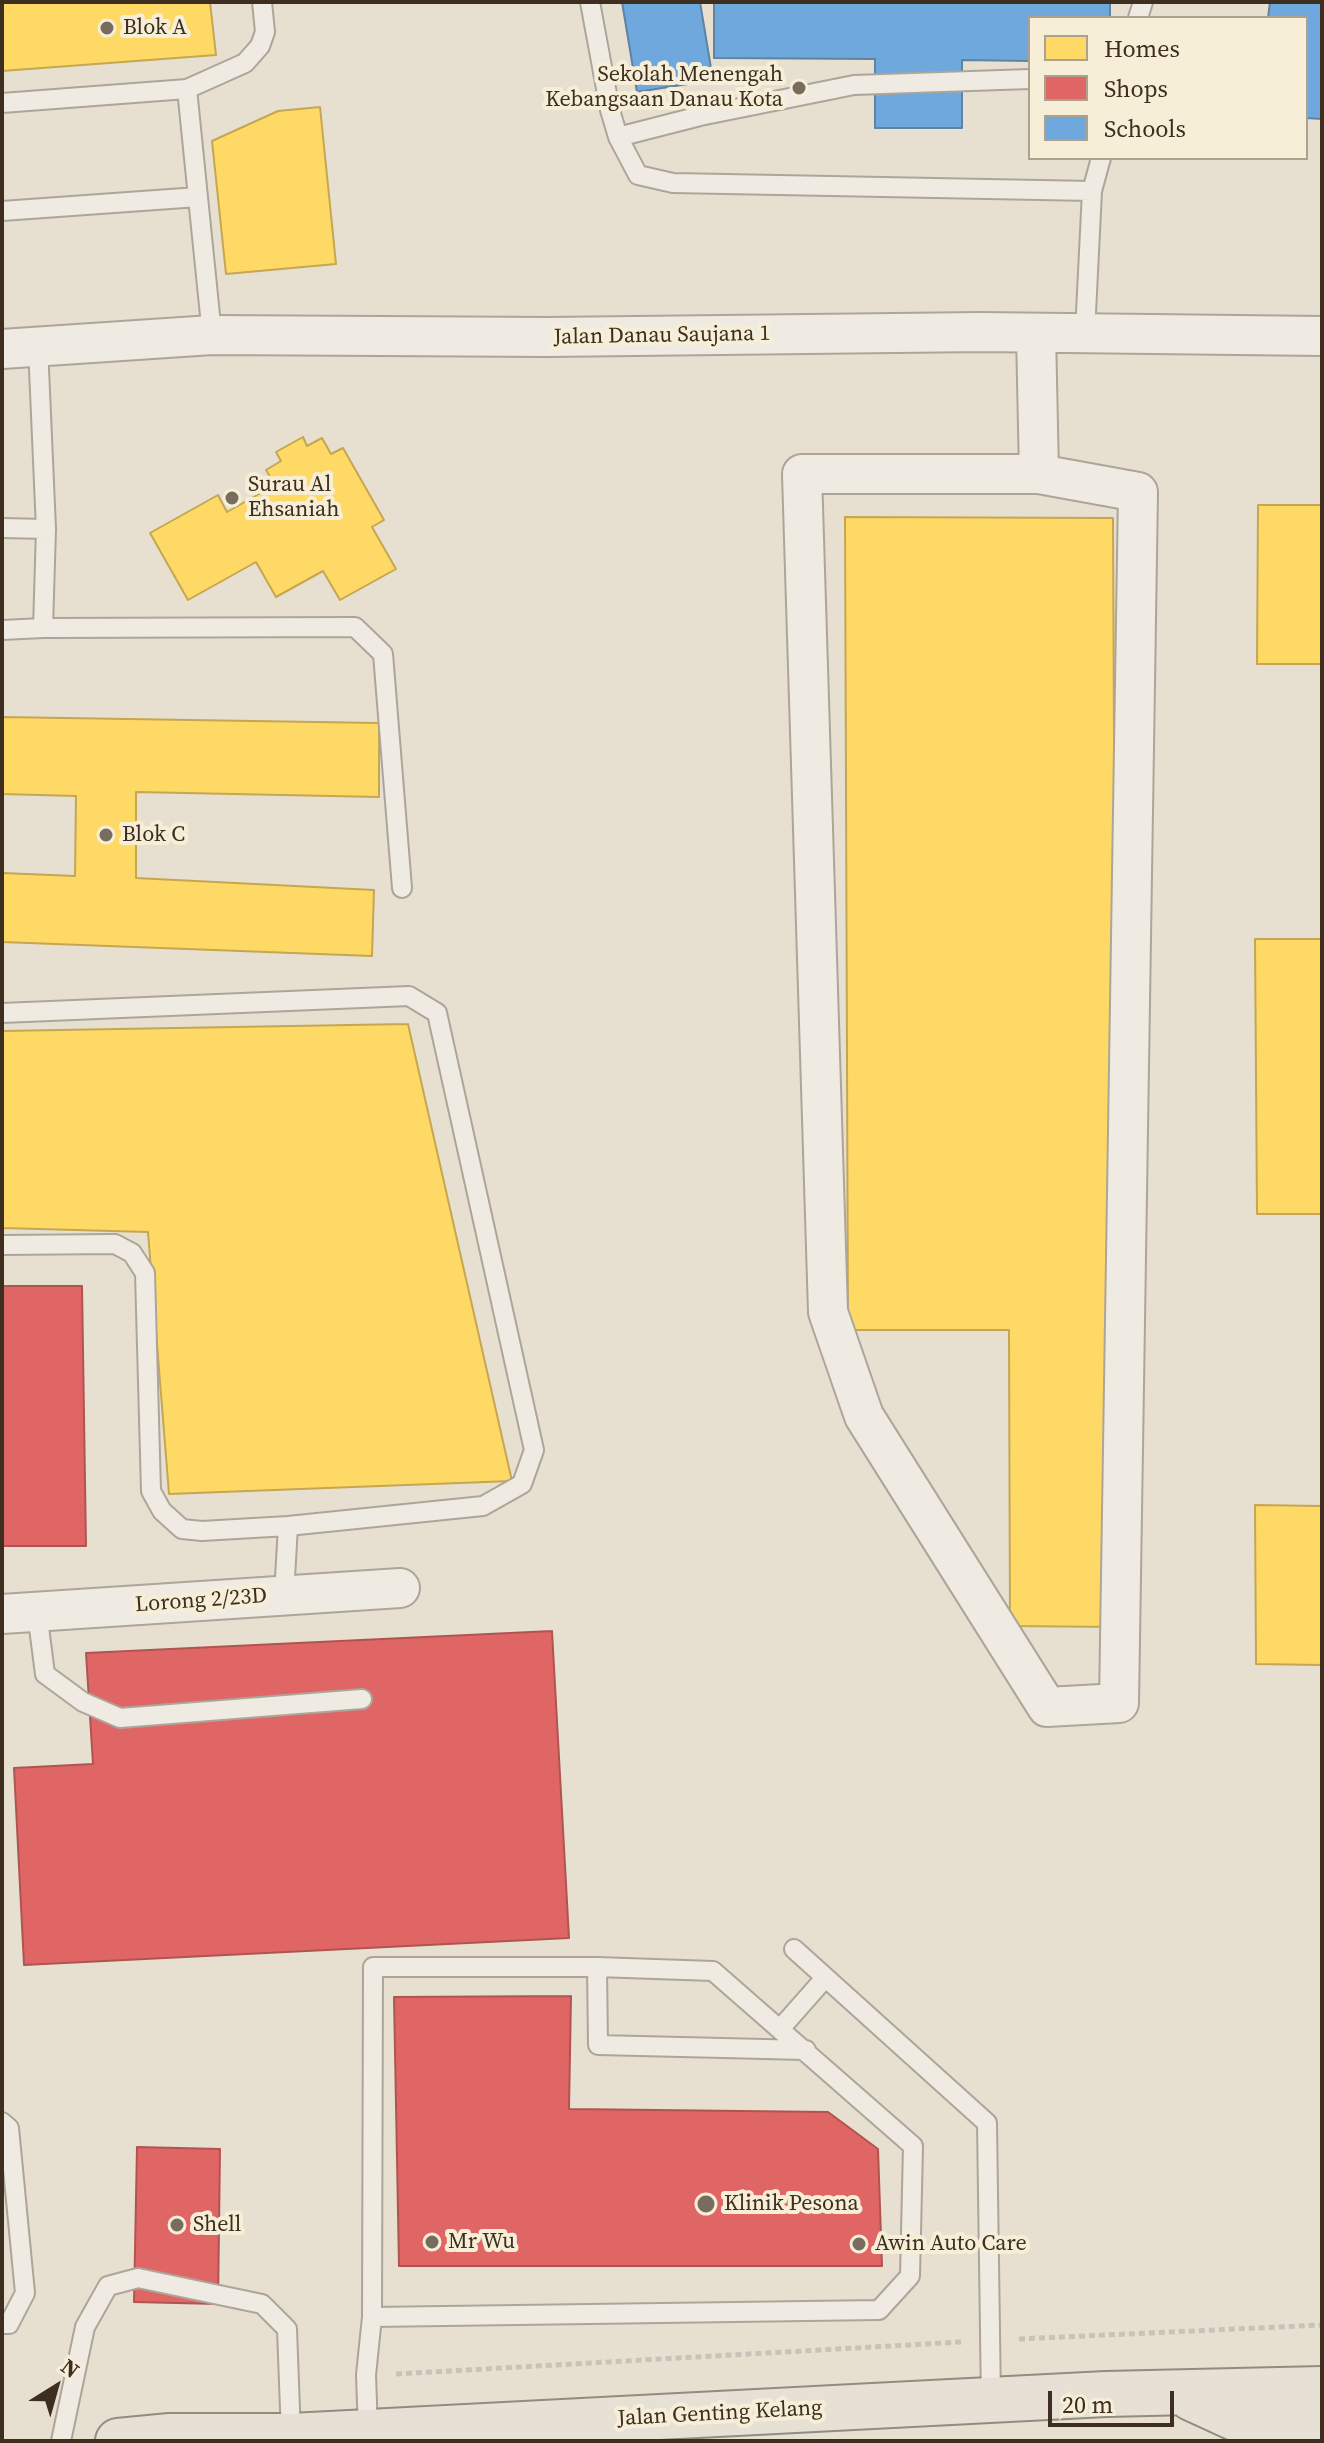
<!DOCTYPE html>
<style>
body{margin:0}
#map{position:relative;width:1324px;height:2443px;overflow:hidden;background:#e7e0d1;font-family:"Source Serif 4",serif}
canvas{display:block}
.frame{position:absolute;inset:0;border:4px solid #3d2e20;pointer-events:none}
.legend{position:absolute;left:1028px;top:16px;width:280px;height:144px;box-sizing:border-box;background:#f7eed8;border:2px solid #ada18e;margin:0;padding:10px 14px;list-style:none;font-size:24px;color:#3d2e20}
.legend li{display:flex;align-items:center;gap:16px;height:40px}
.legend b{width:40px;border:2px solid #ada18e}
.north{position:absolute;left:16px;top:2347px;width:80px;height:80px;-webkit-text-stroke:6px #f7eed8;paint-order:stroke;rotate:37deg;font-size:22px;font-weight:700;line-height:32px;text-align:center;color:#3d2e20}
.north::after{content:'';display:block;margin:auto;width:28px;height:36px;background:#3d2e20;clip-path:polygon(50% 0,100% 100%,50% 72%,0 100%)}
.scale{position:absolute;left:1048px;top:2391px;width:126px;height:36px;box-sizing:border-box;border:4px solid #3d2e20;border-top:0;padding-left:10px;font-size:24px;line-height:28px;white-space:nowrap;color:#3d2e20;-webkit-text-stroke:6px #f7eed8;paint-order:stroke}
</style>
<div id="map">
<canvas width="1324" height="2443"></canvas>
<div class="frame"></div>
<ul class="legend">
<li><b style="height:22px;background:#ffd966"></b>Homes</li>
<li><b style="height:22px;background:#e06666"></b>Shops</li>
<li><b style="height:22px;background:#6fa8dc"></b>Schools</li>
</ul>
<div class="north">N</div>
<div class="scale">20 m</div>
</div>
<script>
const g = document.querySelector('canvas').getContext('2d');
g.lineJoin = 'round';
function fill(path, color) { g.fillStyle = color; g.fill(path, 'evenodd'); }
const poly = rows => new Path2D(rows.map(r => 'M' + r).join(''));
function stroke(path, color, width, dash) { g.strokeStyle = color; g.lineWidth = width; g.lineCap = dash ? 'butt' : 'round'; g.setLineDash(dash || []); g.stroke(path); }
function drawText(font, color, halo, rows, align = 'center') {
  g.font = font + ' "Source Serif 4",serif'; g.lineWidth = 8; g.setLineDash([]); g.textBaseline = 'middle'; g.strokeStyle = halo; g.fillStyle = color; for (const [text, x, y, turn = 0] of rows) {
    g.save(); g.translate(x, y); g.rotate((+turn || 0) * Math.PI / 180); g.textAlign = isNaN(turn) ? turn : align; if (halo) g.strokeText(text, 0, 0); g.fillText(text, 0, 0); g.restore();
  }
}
const homes = poly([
 [2,2,210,2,216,55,2,71,2,2],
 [320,107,336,264,226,274,212,141,278,111,320,107],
 [303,437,307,446,322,438,331,454,343,448,384,520,372,527,396,569,340,600,323,571,276,597,256,562,188,600,150,533,218,495,227,512,275,485,266,470,281,461,276,452,303,437],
 [1258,505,1322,505,1322,664,1257,664,1258,505],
 [845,517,1113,518,1118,1627,1010,1626,1009,1330,848,1330,845,517],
 [2,717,379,723,379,797,136,792,136,878,374,890,372,956,2,942,2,873,75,876,76,796,2,794,2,717],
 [1255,939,1322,939,1322,1214,1257,1214,1255,939],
 [408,1024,512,1481,169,1494,148,1232,2,1228,2,1031,408,1024],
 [1255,1505,1322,1506,1322,1665,1256,1664,1255,1505]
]);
fill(homes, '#ffd966');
stroke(homes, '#c5a651', 2);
const shops = poly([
 [2,1286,82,1286,86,1546,2,1546,2,1286],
 [552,1631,569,1938,24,1965,14,1768,93,1764,86,1653,552,1631],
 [571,1996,569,2109,828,2112,878,2149,882,2266,399,2266,394,1997,571,1996],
 [137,2147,220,2149,218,2304,134,2302,137,2147]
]);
fill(shops, '#e06666');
stroke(shops, '#af5551', 2);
const schools = poly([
 [622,2,700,2,713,80,637,92,622,2],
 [714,2,1110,2,1110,18,1030,18,1030,61,962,60,962,128,875,128,875,59,714,58,714,2],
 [1270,2,1322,2,1322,119,1306,118,1306,18,1268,18,1270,2]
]);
fill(schools, '#6fa8dc');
stroke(schools, '#6083a4', 2);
const service = poly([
 [590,2,610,110,618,137,638,175,673,183,1092,191,1085,333],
 [1138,18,1143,2],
 [187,89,212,335],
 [2,103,187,89,245,63,260,46,265,32,262,2],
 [618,137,700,116,854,85,1030,79],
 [1092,191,1101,158],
 [2,211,198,197],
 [38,346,46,529,43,628],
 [2,528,46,529],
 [2,630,43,628,355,627,383,654,402,888],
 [2,1013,409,996,437,1013,534,1450,522,1484,483,1506,288,1526,284,1595],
 [2,1245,115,1244,132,1253,145,1273,151,1491,162,1511,182,1529,202,1531,288,1526],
 [37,1612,45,1674,83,1702,120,1718,362,1699],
 [794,1949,987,2123,991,2401],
 [597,1967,598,2045,806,2050],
 [780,2029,825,1978],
 [2,2122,9,2128,25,2293,9,2324,2,2324],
 [368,2431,366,2375,372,2317,373,1967,597,1967,713,1971,913,2146,910,2276,879,2310,372,2317],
 [61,2441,85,2327,108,2286,138,2278,262,2304,287,2329,291,2436]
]);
const minor = poly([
 [1036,333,1039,474],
 [2,349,212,335,548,337,981,332,1322,336],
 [802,474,1039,474,1138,492,1119,1703,1047,1707,864,1416,828,1312,802,474],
 [2,1614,400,1588]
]);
const primary = poly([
 [1191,2398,1250,2425,1322,2433],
 [118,2441,170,2436,291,2436,1106,2394,1322,2389]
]);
stroke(service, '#ada599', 22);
stroke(minor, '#ada599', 42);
stroke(primary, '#928b80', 48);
stroke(poly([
 [1019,2339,1322,2325],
 [396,2374,961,2342]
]), '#c8c2b9', 5, [6, 4]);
stroke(service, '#efebe3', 18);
stroke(minor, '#efebe3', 38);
stroke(primary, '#e6e1d4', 44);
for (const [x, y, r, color] of [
 [107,28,8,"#786c5e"],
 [799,88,8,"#786c5e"],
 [232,498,8,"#786c5e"],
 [106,835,8,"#786c5e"],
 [706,2204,10,"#786c5e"],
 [177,2225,8,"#786c5e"],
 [432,2242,8,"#786c5e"],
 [859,2244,8,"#786c5e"]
]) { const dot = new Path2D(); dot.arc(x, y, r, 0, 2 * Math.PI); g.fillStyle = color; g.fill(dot); stroke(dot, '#f7eed8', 3); }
drawText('22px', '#3d2e20', '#f7eed8', [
 ["Blok A",123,28],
 ["Sekolah Menengah",783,75,"right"],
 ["Kebangsaan Danau Kota",783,100,"right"],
 ["Surau Al",248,485],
 ["Ehsaniah",248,510],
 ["Blok C",122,835],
 ["Klinik Pesona",724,2204],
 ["Shell",193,2225],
 ["Mr Wu",448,2242],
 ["Awin Auto Care",875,2244]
], 'left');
drawText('22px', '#3d2e20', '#f7eed8', [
 ["Jalan Danau Saujana 1",662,336,-1],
 ["Lorong 2/23D",201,1601,-4],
 ["Jalan Genting Kelang",720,2414,-3]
]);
</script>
